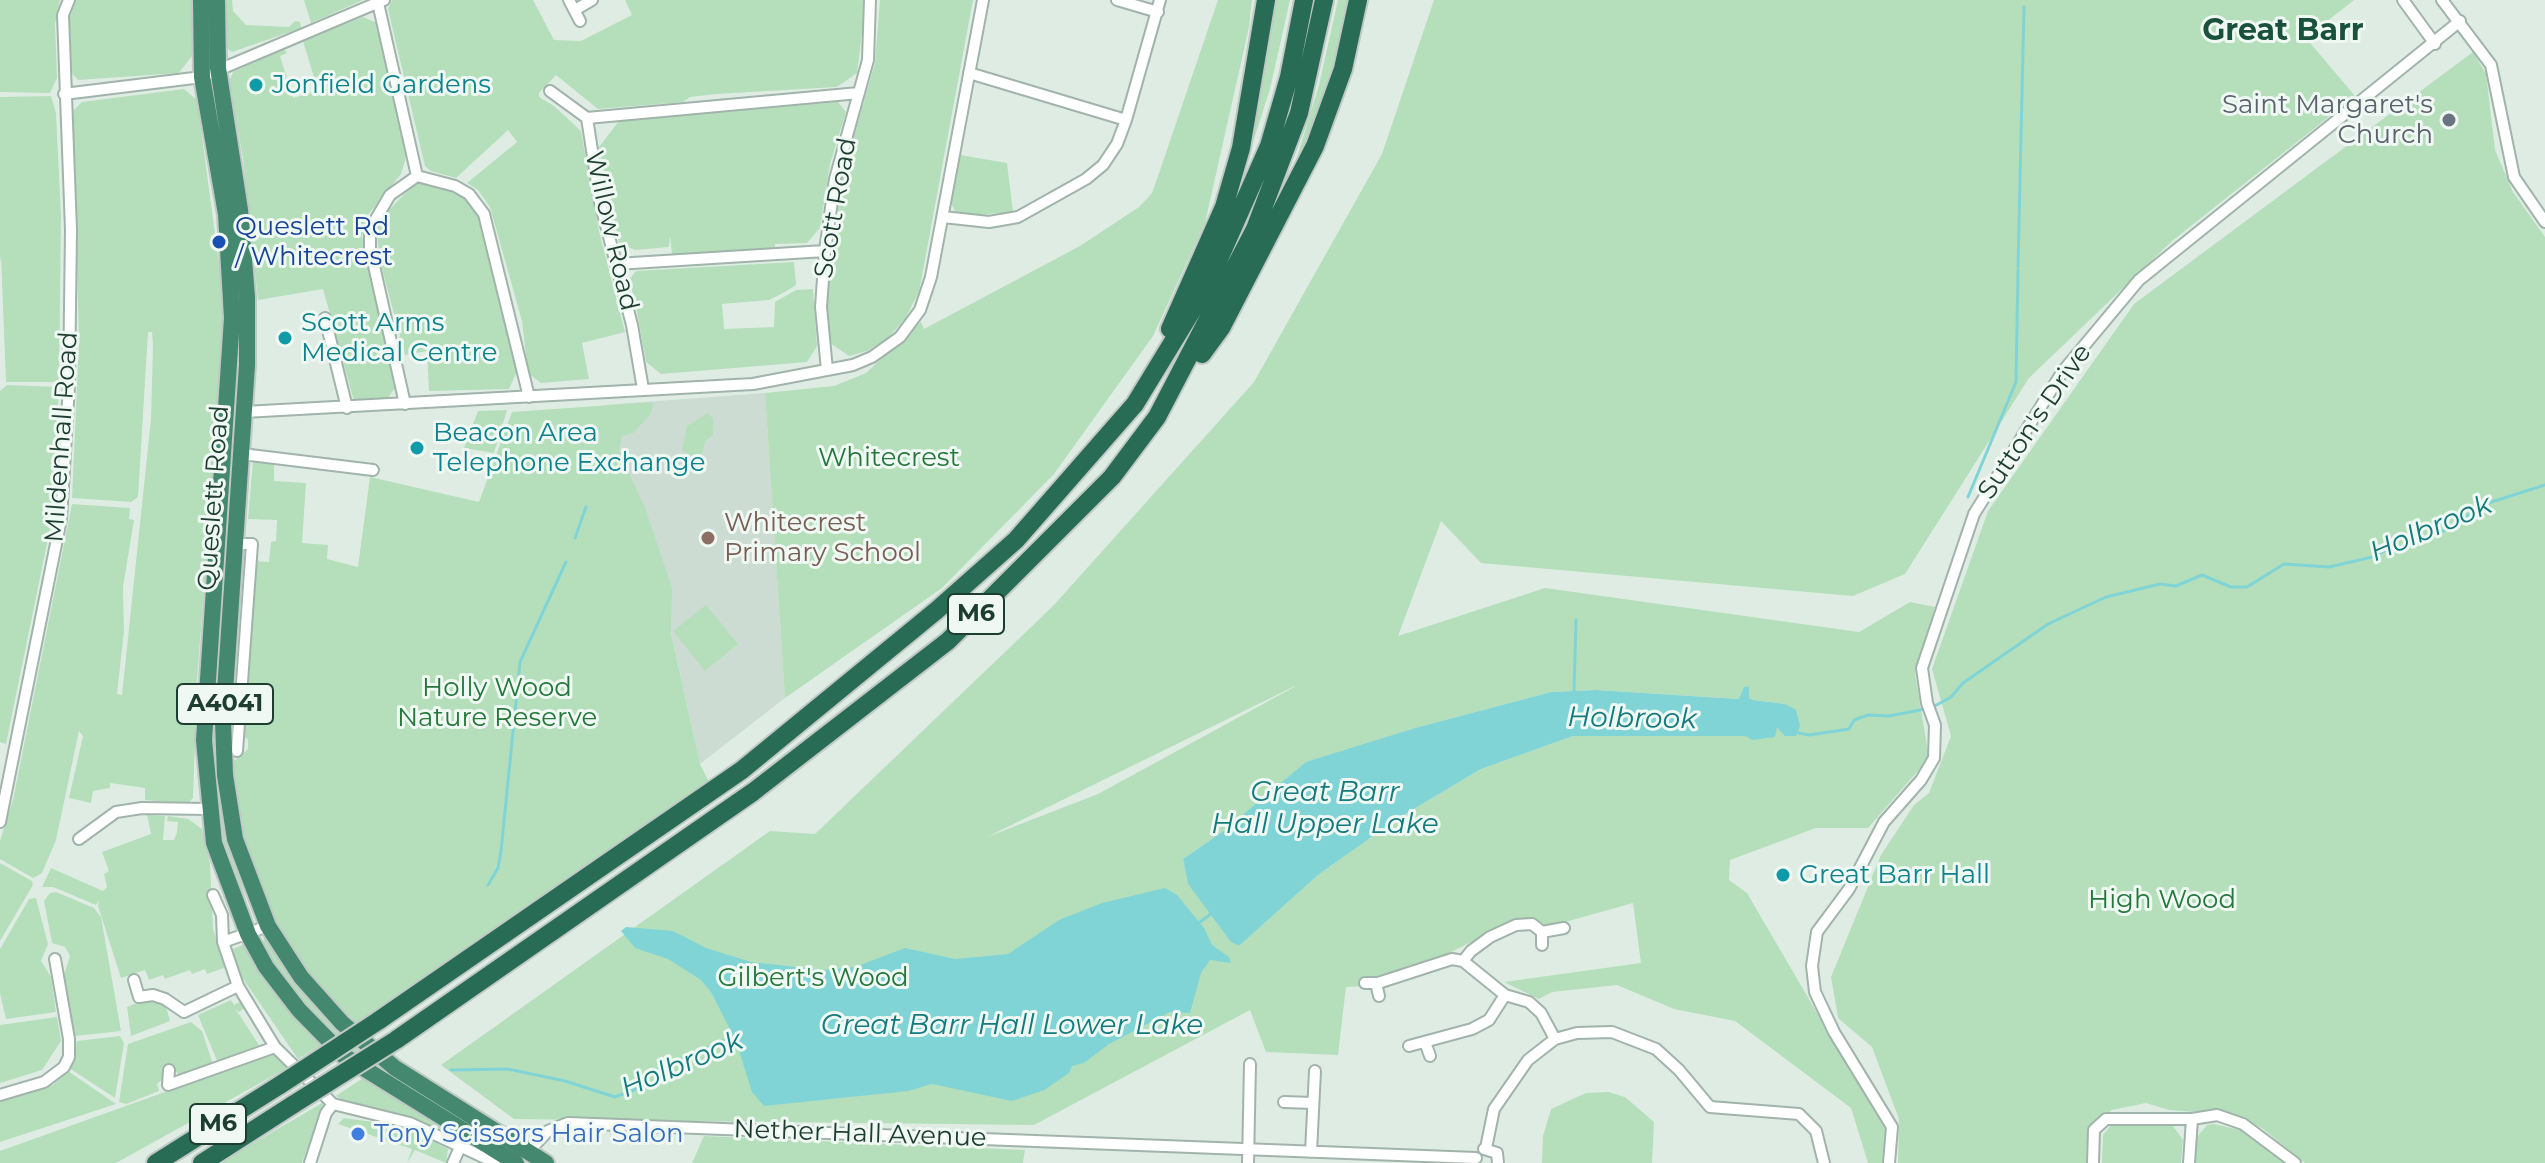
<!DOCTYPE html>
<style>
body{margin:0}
canvas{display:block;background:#dfece4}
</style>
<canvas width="2545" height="1163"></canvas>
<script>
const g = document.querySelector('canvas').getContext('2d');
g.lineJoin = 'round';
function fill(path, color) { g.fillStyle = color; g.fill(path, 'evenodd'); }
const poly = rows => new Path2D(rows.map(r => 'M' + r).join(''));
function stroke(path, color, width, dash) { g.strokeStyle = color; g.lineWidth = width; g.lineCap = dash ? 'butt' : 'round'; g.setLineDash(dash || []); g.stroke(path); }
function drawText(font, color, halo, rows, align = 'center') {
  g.font = font + ' Montserrat,sans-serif'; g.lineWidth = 6; g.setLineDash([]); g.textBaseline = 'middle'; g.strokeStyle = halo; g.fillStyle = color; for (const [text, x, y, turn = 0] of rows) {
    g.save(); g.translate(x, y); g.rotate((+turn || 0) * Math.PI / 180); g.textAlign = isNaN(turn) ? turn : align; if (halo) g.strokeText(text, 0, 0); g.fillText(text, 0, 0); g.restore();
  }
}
fill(poly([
 [765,393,785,698,700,764,671,632,604,405]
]), '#cddcd3');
fill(poly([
 [0,0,60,0,55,24,57,78,50,93,0,92],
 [76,0,192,0,194,53,179,73,78,80,71,72,70,17],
 [225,0,232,0,233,11,246,25,289,27,295,21,300,22,301,28,232,52,224,46],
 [304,0,363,0,311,23],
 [392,0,533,0,554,40,581,41,632,15,625,0,866,0,857,73,837,87,716,94,690,97,683,102,598,109,556,75,539,93,539,97,554,106,581,131,599,231,625,332,582,343,589,379,541,383,528,373,522,321,490,207,478,190,467,183,517,142,508,130,456,178,431,171,425,166,388,9],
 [880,0,973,0,919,292,905,319,887,339,867,351,849,356,830,343,826,311,830,266,842,177,875,63],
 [1218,0,1252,0,1249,27,1205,223,1153,336,1054,474,942,588,785,698,765,393,834,386,866,373,921,322,924,329,1080,246,1139,207,1152,193,1157,179],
 [1269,0,1290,0,1270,89,1239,186],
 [1338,0,1352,0,1339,57,1317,122,1290,180,1319,85],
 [1434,0,2354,0,2306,38,2355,96,2172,241,2029,378,1905,574,1853,596,1481,563,1441,521,1398,636,1545,588,1859,632,1910,602,1935,607,1915,674,1929,758,1868,828,1816,828,1730,860,1729,880,1747,893,1886,1131,1886,1163,1868,1163,1851,1108,1735,1021,1674,1009,1617,985,1552,992,1539,999,1504,982,1641,963,1633,903,1544,928,1536,920,1515,920,1439,958,1364,986,1346,987,1338,1055,1266,1052,1250,1010,1034,1125,514,1119,441,1065,770,831,815,834,1053,606,1254,382,1382,154],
 [1296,686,1098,794,987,837,1295,686],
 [1749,687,1749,698,1753,700,1785,704,1799,728,1782,732,1776,728,1746,736,1573,736,1481,769,1397,819,1318,875,1239,946,1188,884,1183,859,1222,832,1306,763,1415,728,1551,692,1596,690,1740,699],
 [363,17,377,23,406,157,401,174,367,216,362,236,397,385,388,398,354,401,323,289,258,300,243,158,229,82,233,72,284,49,287,53,280,56,293,98,317,91,319,94,303,41],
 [2473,52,2486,74,2495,150,2513,192,2545,237,2545,1163,2305,1163,2263,1129,2237,1115,2169,1110,2146,1103,2112,1110,2095,1121,2091,1126,2089,1163,1898,1163,1899,1119,1872,1047,1838,1018,1831,977,1881,855,1914,805,1929,793,1951,736,1932,669,1988,511,2134,304],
 [184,89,197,100,222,286,222,362,197,679,193,798,187,804,145,800,145,788,110,783,110,788,93,791,91,803,69,798,83,736,79,731,56,840,42,873,33,878,0,859,0,841,13,800,72,504,130,508,129,519,134,520,123,587,124,631,117,694,122,695,151,419,153,345,152,332,148,332,138,497,131,502,72,498,79,341,73,111,82,102],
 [51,96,56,113,61,215,59,382,6,382,1,255,0,264,0,97],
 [838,102,846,112,830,164,820,228,807,243,775,244,775,250,672,254,670,236,669,247,635,250,619,243,599,147,619,121],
 [960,155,1007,163,1013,212,975,215,955,211,951,203],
 [417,181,442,185,459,193,475,211,487,234,518,369,509,389,429,391,427,351,405,355,380,261,377,234,387,212],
 [794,262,796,285,783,293,769,300,722,304,724,329,774,327,775,302,796,290,813,289,817,346,807,362,661,374,646,362,636,306,646,304,636,305,629,280,636,271],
 [7,385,59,387,50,529,6,744,0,742,0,391],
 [653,402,651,414,633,433,622,436,619,451,645,508,672,588,671,633,700,764,709,782,359,1025,329,998,273,923,246,844,232,781,232,763,248,749,248,739,243,737,244,705,255,561,269,562,271,542,276,541,277,520,248,519,253,461,274,460,274,481,306,483,302,543,328,545,327,559,358,567,370,477,479,502,512,412],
 [507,410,494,453,464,448,478,411],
 [708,413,713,419,713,435,705,441,702,455,692,457,682,450,687,426],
 [225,551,230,552,225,824,252,922,250,925,223,853,209,762,222,553],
 [706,605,738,644,705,671,673,631],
 [147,815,165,816,163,840,174,840,177,832,178,822,167,821,168,816,188,819,202,829,210,864,213,929,226,967,207,974,205,969,192,974,190,970,165,979,163,975,149,980,145,970,121,978,98,906,99,900,96,905,53,887,42,887,51,868,103,891,107,887,104,874,109,871,102,852,151,834],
 [0,863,32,881,33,885,0,941],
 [56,892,94,908,101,917,121,1031,75,1036,64,975,70,956,65,947,52,943,44,901,50,893],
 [36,898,48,944,41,961,51,977,56,1012,6,1019,0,993,0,949,29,899],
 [265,936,317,1003,520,1152,515,1157,388,1080,328,1033,281,978,262,945],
 [245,944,325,1043,298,1059,237,970,233,949],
 [152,997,165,1003,170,1021,131,1036,127,1007],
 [231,1000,234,1005,241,1001,245,1008,239,1012,235,1008,259,1045,218,1063,198,1015],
 [57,1017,61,1041,42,1070,0,1083,0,1025],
 [191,1022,202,1031,213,1064,184,1074,178,1074,172,1065,163,1067,164,1078,157,1084,159,1091,126,1104,119,1102,128,1044],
 [120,1036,124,1043,115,1098,69,1068,77,1041],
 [274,1053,289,1067,116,1163,0,1163,0,1151],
 [68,1071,116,1104,0,1142,0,1101,53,1085],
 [366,1076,494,1157,399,1114,349,1104,336,1096],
 [1608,1092,1625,1097,1654,1122,1652,1163,1542,1163,1543,1136,1551,1109,1586,1093],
 [324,1102,302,1163,219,1163],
 [344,1118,403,1126,448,1149,446,1163,415,1150,407,1163,412,1149,338,1124],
 [2112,1124,2173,1126,2183,1140,2181,1163,2102,1163,2103,1135],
 [2214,1124,2240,1130,2286,1163,2195,1163,2197,1137,2207,1125],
 [704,1136,1025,1150,1023,1163,692,1163]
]), '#b5dfbb');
fill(poly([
 [1744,687,1749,687,1749,698,1753,700,1785,704,1796,710,1800,726,1796,736,1785,736,1777,728,1775,737,1752,740,1746,736,1573,736,1481,769,1397,819,1318,875,1239,946,1231,942,1188,884,1183,859,1222,832,1306,762,1415,728,1551,692,1596,690,1739,699],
 [1165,888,1177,895,1204,928,1212,945,1229,957,1231,963,1210,960,1201,973,1190,1013,1170,1012,1109,1044,1084,1063,1072,1066,1069,1073,1044,1090,1012,1101,932,1084,908,1091,764,1106,752,1092,736,1041,711,992,701,980,668,959,635,948,621,931,626,927,673,931,706,948,751,962,824,970,855,967,905,948,955,959,1008,954,1059,920,1102,903]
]), '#81d4d6');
stroke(poly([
 [2018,267,2024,7],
 [1968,497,2016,382,2018,270],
 [575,538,586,507],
 [1574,691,1576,620],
 [1933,707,1951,697,1963,683,2048,624,2106,597,2160,584,2176,586,2202,575,2231,587,2247,587,2284,564,2329,567,2372,557,2393,547,2409,546,2457,525,2482,505,2545,485],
 [1794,732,1809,735,1849,729,1854,720,1868,715,1889,716,1925,709],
 [488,885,498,868,501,851,520,662,566,562],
 [1196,925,1212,913],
 [451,1070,508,1069,565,1081,615,1097,634,1090,654,1071,734,1036]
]), '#81d4d6', 3);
const minor = poly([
 [569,0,580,21],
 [1117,0,1158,12],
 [2403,0,2435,44],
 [2442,0,2491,65,2514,177,2545,222],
 [378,3,417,176],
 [575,10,592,0],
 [969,73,1126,120],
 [550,91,587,118,600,202,632,325,643,389],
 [64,94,202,77,384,0],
 [587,118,859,93],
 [943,217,989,222,1018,217,1086,179,1103,165,1117,144,1126,120,1160,0],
 [616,264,825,251],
 [325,318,347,408],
 [827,370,821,307,825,251,835,179,868,60,870,0],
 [405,404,370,248,370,229,390,195,417,176,455,186,469,194,484,214,529,397],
 [244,412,753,384,853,365,872,357,900,337,920,310,931,277,983,0],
 [242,454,373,470],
 [235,544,252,544,237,751],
 [0,822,61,519,69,385,71,230,63,15,69,0],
 [79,839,116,812,142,808,208,809],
 [213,895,222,915,223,942,238,986,275,1047,333,1104,410,1123,496,1163],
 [1542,932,1564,928],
 [223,942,268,926],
 [1463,961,1471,951,1490,937,1516,925,1532,924,1542,932,1542,945],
 [134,980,139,997,153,995,165,999,184,1012,238,986],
 [1365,983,1378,983,1452,959,1463,961,1505,995,1529,1002,1541,1013,1555,1039],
 [1376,983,1379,996],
 [1425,1042,1430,1056],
 [1409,1046,1472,1029,1489,1020,1505,995],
 [169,1070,168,1085,275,1047],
 [0,1095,44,1082,64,1067,69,1057,69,1039,55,959],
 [1284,1102,1313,1103],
 [2192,1119,2217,1115,2243,1124,2295,1163],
 [1486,1148,1494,1109,1528,1060,1555,1039,1577,1033,1612,1032,1656,1049,1679,1070,1710,1107,1799,1114,1816,1131,1824,1163],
 [1484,1149,1497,1153,1498,1163],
 [529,1151,548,1131,568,1123,1476,1158],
 [1311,1152,1315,1071],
 [310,1163,326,1113,333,1104],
 [453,1163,461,1145],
 [1248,1163,1250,1064],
 [1889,1163,1892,1127,1834,1032,1815,992,1812,966,1817,932,1849,889,1884,822,1921,780,1934,758,1935,725,1927,703,1922,668,1974,514,2063,371,2139,280,2460,21],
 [2093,1163,2094,1130,2106,1119,2192,1119,2189,1163]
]);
const trunk = poly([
 [201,0,202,77,226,214,232,318,204,740,214,843,248,934,266,967,299,1010,344,1056,516,1163],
 [217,0,218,68,240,210,247,297,247,365,223,721,225,775,235,839,268,926,301,977,342,1023,395,1068,546,1163]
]);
const motorway = poly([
 [1170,329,1224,207,1241,148,1266,0],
 [1202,354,1221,328,1315,146,1343,69,1358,0],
 [378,1021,742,770,937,610,1016,540,1135,404,1207,286,1269,146,1289,77,1304,0],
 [396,1040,753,792,948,641,1112,477,1157,417,1255,229,1299,113,1324,0],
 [156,1163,280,1085],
 [202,1163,294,1104]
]);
stroke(minor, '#a1b4ab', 14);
stroke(trunk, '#c0c9c5', 20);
stroke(motorway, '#c0c9c5', 22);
stroke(minor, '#fff', 10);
stroke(trunk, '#448870', 16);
stroke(motorway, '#286c55', 18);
const motorwayBridge = poly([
 [280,1085,378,1021],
 [294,1104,396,1040]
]);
stroke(motorwayBridge, '#c0c9c5', 22, []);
stroke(motorwayBridge, '#286c55', 18);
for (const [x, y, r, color] of [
 [256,85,8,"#0f9aa8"],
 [2449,120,8,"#6b7280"],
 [219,242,8,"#1a4fb4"],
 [285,338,8,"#0f9aa8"],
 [417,448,8,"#0f9aa8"],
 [708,538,8,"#8d6e63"],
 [1783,875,8,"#0f9aa8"],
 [358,1134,8,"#3f7fe0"]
]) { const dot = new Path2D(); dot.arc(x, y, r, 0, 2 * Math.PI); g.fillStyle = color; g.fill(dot); stroke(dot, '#eff8f3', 3); }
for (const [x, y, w] of [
 [976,614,56],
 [225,704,96],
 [218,1124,56]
]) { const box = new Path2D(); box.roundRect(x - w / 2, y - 20, w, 40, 6); g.fillStyle = '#eff8f3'; g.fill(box); stroke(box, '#1e3d31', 2); }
drawText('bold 24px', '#1e3d31', null, [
 ["M6",976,614],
 ["A4041",225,704],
 ["M6",218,1124]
]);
drawText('26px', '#0d838f', '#eff8f3', [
 ["Jonfield Gardens",272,85],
 ["Scott Arms",301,323],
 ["Medical Centre",301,353],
 ["Beacon Area",433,433],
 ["Telephone Exchange",433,463],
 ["Great Barr Hall",1799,875]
], 'left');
drawText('26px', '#5b616d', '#eff8f3', [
 ["Saint Margaret's",2433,105],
 ["Church",2433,135]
], 'right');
drawText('26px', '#1e3d31', '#eff8f3', [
 ["Scott Road",836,208,-80],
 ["Willow Road",611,231,77],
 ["Sutton's Drive",2035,422,-56],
 ["Mildenhall Road",62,437,-86],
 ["Queslett Road",214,498,-86],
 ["Nether Hall Avenue",860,1134,2]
]);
drawText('26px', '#164399', '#eff8f3', [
 ["Queslett Rd",235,227],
 ["/ Whitecrest",235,257]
], 'left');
drawText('26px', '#25783b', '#eff8f3', [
 ["Whitecrest",889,458],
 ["Holly Wood",497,688],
 ["Nature Reserve",497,718],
 ["High Wood",2162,900],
 ["Gilbert's Wood",813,978]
]);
drawText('26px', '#785e54', '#eff8f3', [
 ["Whitecrest",724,523],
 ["Primary School",724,553]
], 'left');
drawText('26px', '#366cbe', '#eff8f3', [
 ["Tony Scissors Hair Salon",374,1134]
], 'left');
drawText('italic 28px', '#137a7e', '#eff8f3', [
 ["Holbrook",2431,529,-23],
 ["Holbrook",1632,719,1],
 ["Great Barr",1325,793],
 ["Hall Upper Lake",1325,825],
 ["Great Barr Hall Lower Lake",1012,1026],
 ["Holbrook",682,1065,-23]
]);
drawText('bold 30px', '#19513c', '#eff8f3', [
 ["Great Barr",2283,31]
]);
</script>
